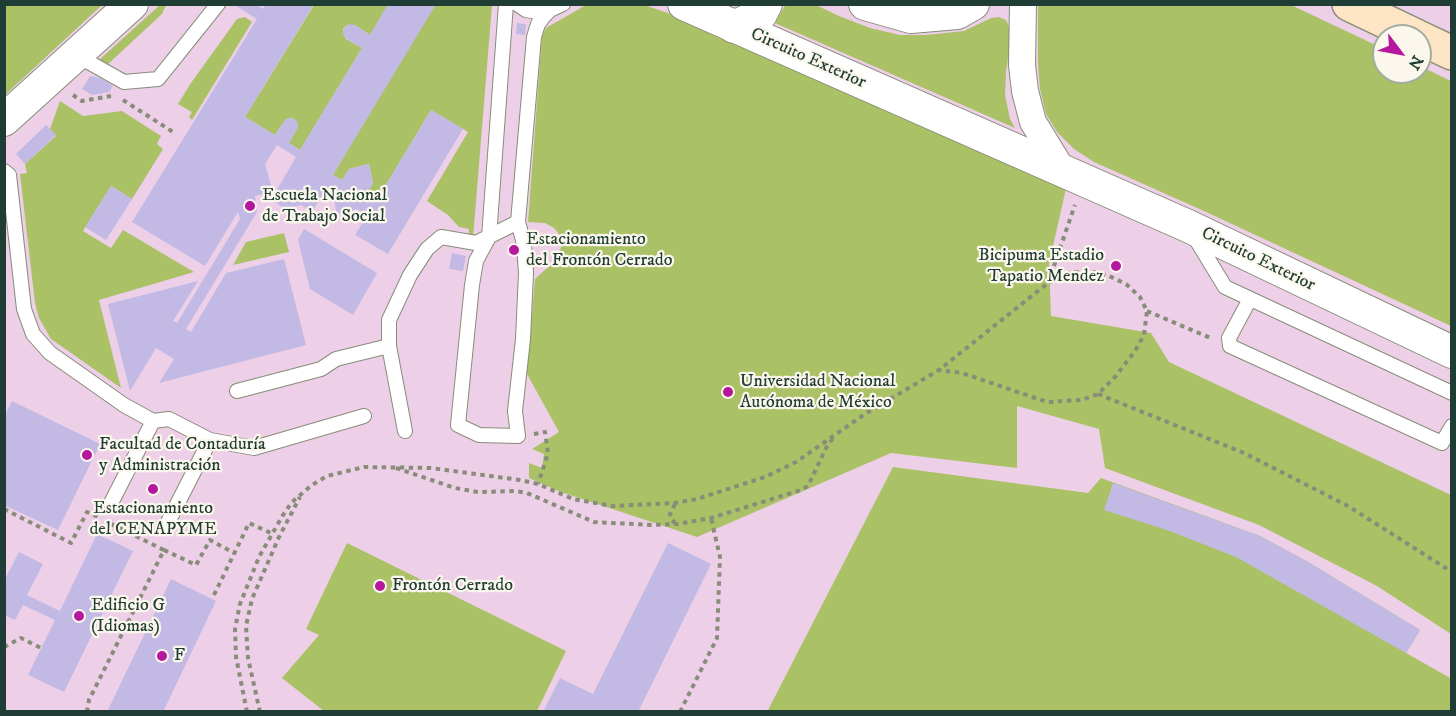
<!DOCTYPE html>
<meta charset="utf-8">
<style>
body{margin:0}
#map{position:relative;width:1456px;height:716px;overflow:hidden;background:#f1dbbc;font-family:"IM FELL DW Pica",serif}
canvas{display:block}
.frame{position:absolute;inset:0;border:6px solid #1f3d34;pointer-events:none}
.north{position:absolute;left:1372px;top:24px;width:60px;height:60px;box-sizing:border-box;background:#fbf7ec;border:2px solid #a3ada2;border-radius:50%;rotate:122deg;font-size:16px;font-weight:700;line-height:24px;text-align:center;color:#1f3d34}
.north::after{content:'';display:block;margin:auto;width:21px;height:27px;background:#b5179e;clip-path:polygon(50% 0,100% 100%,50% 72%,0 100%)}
</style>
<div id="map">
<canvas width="1456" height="716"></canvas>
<div class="frame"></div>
<div class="north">N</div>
</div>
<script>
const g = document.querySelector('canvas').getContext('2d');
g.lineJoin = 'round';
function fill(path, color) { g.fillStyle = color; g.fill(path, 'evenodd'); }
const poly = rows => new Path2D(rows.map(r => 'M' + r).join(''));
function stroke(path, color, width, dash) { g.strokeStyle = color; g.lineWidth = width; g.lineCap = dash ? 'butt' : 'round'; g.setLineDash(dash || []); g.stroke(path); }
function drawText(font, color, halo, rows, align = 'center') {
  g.font = font + ' "IM FELL DW Pica",serif'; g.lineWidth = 4.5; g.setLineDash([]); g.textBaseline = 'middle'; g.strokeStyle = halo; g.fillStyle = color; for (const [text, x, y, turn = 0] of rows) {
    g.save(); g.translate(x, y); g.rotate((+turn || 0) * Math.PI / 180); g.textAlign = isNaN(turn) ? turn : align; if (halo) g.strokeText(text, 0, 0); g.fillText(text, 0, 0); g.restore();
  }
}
fill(poly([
 [4,5,1451,5,1451,711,5,711],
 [1384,36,1420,36,1420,72,1384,72]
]), '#edd0e8');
fill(poly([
 [5,4,102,4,102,5,5,95],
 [786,4,816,5,839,16,870,28,900,35,926,35,964,31,991,18,999,17,1006,20,1010,29,1011,39,1006,72,1005,95,1010,119,1015,128,775,23],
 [1289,4,1384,49,1384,72,1420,72,1420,66,1451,81,1451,326,1204,211,1094,162,1074,149,1057,132,1046,114,1040,89,1038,64,1038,5],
 [160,5,166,5,162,14,107,65,99,60],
 [314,5,388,5,370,35,355,25,347,25,343,29,346,39,362,48,300,150,289,143,298,127,297,122,293,118,286,119,275,135,245,117],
 [432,5,492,5,473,238,468,238,469,229,459,227,448,215,427,201,468,132,431,110,375,203,365,197,373,183,369,164,349,169,342,180,333,175],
 [586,5,644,5,683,18,1067,184,1049,264,1051,316,1151,333,1169,362,1451,495,1451,634,1377,586,1259,525,1105,468,1099,429,1017,406,1017,468,891,453,697,537,561,492,529,478,529,463,542,468,544,454,532,449,559,432,527,374,535,279,555,261,562,245,560,235,554,228,545,223,528,222,542,36,546,28],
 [245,17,252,22,192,120,189,117,192,112,178,104,191,83,237,19],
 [60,101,83,116,122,111,161,136,157,144,163,149,132,199,111,186,83,231,111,248,123,230,194,272,99,300,121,388,51,339,39,318,35,303,20,174,27,173,25,164,56,136,50,129],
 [284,233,289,252,233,265,246,242],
 [893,467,1088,493,1101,478,1260,536,1308,562,1420,630,1406,653,1452,679,1451,712,767,712],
 [347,543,566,651,537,711,324,711,282,678,319,635,306,629]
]), '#aac165');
fill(poly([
 [233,4,256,4,263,9,266,4,314,4,245,117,275,135,286,119,293,118,297,122,298,127,289,143,300,150,362,48,344,37,343,32,345,27,350,24,355,25,370,35,388,4,432,4,435,6,333,175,342,180,349,169,369,164,373,183,365,197,375,203,431,110,463,129,388,254,355,235,367,215,357,209,337,214,333,195,325,190,312,212,301,205,286,209,271,200,296,157,277,145,265,164,273,192,255,196,257,212,186,329,191,332,226,273,284,259,306,345,159,383,174,359,156,348,130,391,108,304,198,281,173,321,177,323,240,219,238,212,205,266,132,222,257,19],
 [517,23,526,24,525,35,516,34],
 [90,76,100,78,113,86,109,92,92,95,82,89],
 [46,125,56,135,25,164,16,154],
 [111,186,132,199,106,240,85,227],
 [304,229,377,273,353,315,310,289,298,240],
 [452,253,466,256,463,271,449,269],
 [12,401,100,444,58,530,4,505,4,417],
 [1113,483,1260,536,1308,562,1420,630,1406,653,1236,557,1167,530,1104,510],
 [97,534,133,551,64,692,28,675,55,620,23,605,15,620,4,615,4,581,19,552,43,564,27,595,60,611],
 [668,543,711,564,638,712,543,712,560,678,593,694],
 [171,579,216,601,163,712,107,712]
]), '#c2b9e4');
const service = poly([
 [506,4,489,237,476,261,472,285,458,425,479,435,518,436,515,411,523,339,526,273,524,244,518,222,534,37,538,24,544,16,550,10,563,4],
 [517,4,526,10,537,12,550,10],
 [76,55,124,82,158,79,218,4],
 [4,171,9,175,24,309,33,334,50,353,124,405,153,421,169,419,210,440,254,448,364,416],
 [1194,236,1225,287,1452,393],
 [1250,299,1229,338,1230,346,1442,443,1452,426],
 [237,391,321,369,336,359,389,346],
 [405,431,389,346,389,320,410,275,427,249,441,237,476,243,518,222],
 [111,503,153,421],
 [165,528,210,440]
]);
const minor = poly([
 [1023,4,1022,65,1025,91,1033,122,1063,171]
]);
const tertiary = poly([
 [684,4,1188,226,1452,352],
 [865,4,911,17,957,13,973,4],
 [734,27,761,14,766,4],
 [4,120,132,4]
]);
const secondary = poly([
 [1349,4,1416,36],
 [1420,38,1452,53]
]);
stroke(service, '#888c78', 16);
stroke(minor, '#888c78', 28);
stroke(tertiary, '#888c78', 34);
stroke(secondary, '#888c78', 36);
stroke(poly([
 [73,95,82,101,111,96],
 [123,100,173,132],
 [1048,283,1075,205],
 [1147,311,1213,339],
 [1098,394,1244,453,1348,506,1452,572],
 [534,434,545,432,548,453,538,484],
 [396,468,455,488,478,492,515,491,527,493,594,522,651,525,677,524,711,518,801,490,808,486,826,448,833,438],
 [675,504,670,514,671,519,675,523],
 [4,509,71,543,87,512,98,517],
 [164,550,196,565,210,540,234,553],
 [214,595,249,523,271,533],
 [4,647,21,638,41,648],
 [87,712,89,700,164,550,107,522],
 [247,712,236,657,235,629,240,604,259,557,283,515,292,502,312,485,327,476,364,467,431,468,520,480,538,484,573,499,612,506,675,503,697,499,765,477,796,462,865,414,939,370,1048,283,1068,273,1088,271,1107,275,1126,284,1140,297,1147,311,1144,335,1135,351,1115,377,1098,394,1082,400,1047,402,962,373,939,370],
 [260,712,248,658,246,626,252,599,279,537,300,497],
 [680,712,717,638,720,557,711,518]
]), '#888c78', 4, [4.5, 4.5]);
stroke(service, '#fff', 14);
stroke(minor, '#fff', 26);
stroke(tertiary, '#fff', 32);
stroke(secondary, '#fde5c5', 33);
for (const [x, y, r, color] of [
 [250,206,6,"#b5179e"],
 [514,250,6,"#b5179e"],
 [1116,266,6,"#b5179e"],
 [728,392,6,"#b5179e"],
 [87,455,6,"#b5179e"],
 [153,489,6,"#b5179e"],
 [380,586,6,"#b5179e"],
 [79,616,6,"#b5179e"],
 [162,656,6,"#b5179e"]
]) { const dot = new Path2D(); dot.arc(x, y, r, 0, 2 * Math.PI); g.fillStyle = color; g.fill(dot); stroke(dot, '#fbf7ec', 2); }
drawText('18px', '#1f3d34', '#fbf7ec', [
 ["Circuito Exterior",808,59,24],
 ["Circuito Exterior",1258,260,26]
]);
drawText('18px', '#1f3d34', '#fbf7ec', [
 ["Escuela Nacional",262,196],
 ["de Trabajo Social",262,217],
 ["Estacionamiento",526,240],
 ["del Frontón Cerrado",526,261],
 ["Bicipuma Estadio",1104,256,"right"],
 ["Tapatio Mendez",1104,277,"right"],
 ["Universidad Nacional",740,382],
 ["Autónoma de México",740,403],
 ["Facultad de Contaduría",99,445],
 ["y Administración",99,466],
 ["Estacionamiento",153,509,"center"],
 ["del CENAPYME",153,530,"center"],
 ["Frontón Cerrado",392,586],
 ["Edificio G",91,606],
 ["(Idiomas)",91,627],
 ["F",174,656]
], 'left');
</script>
